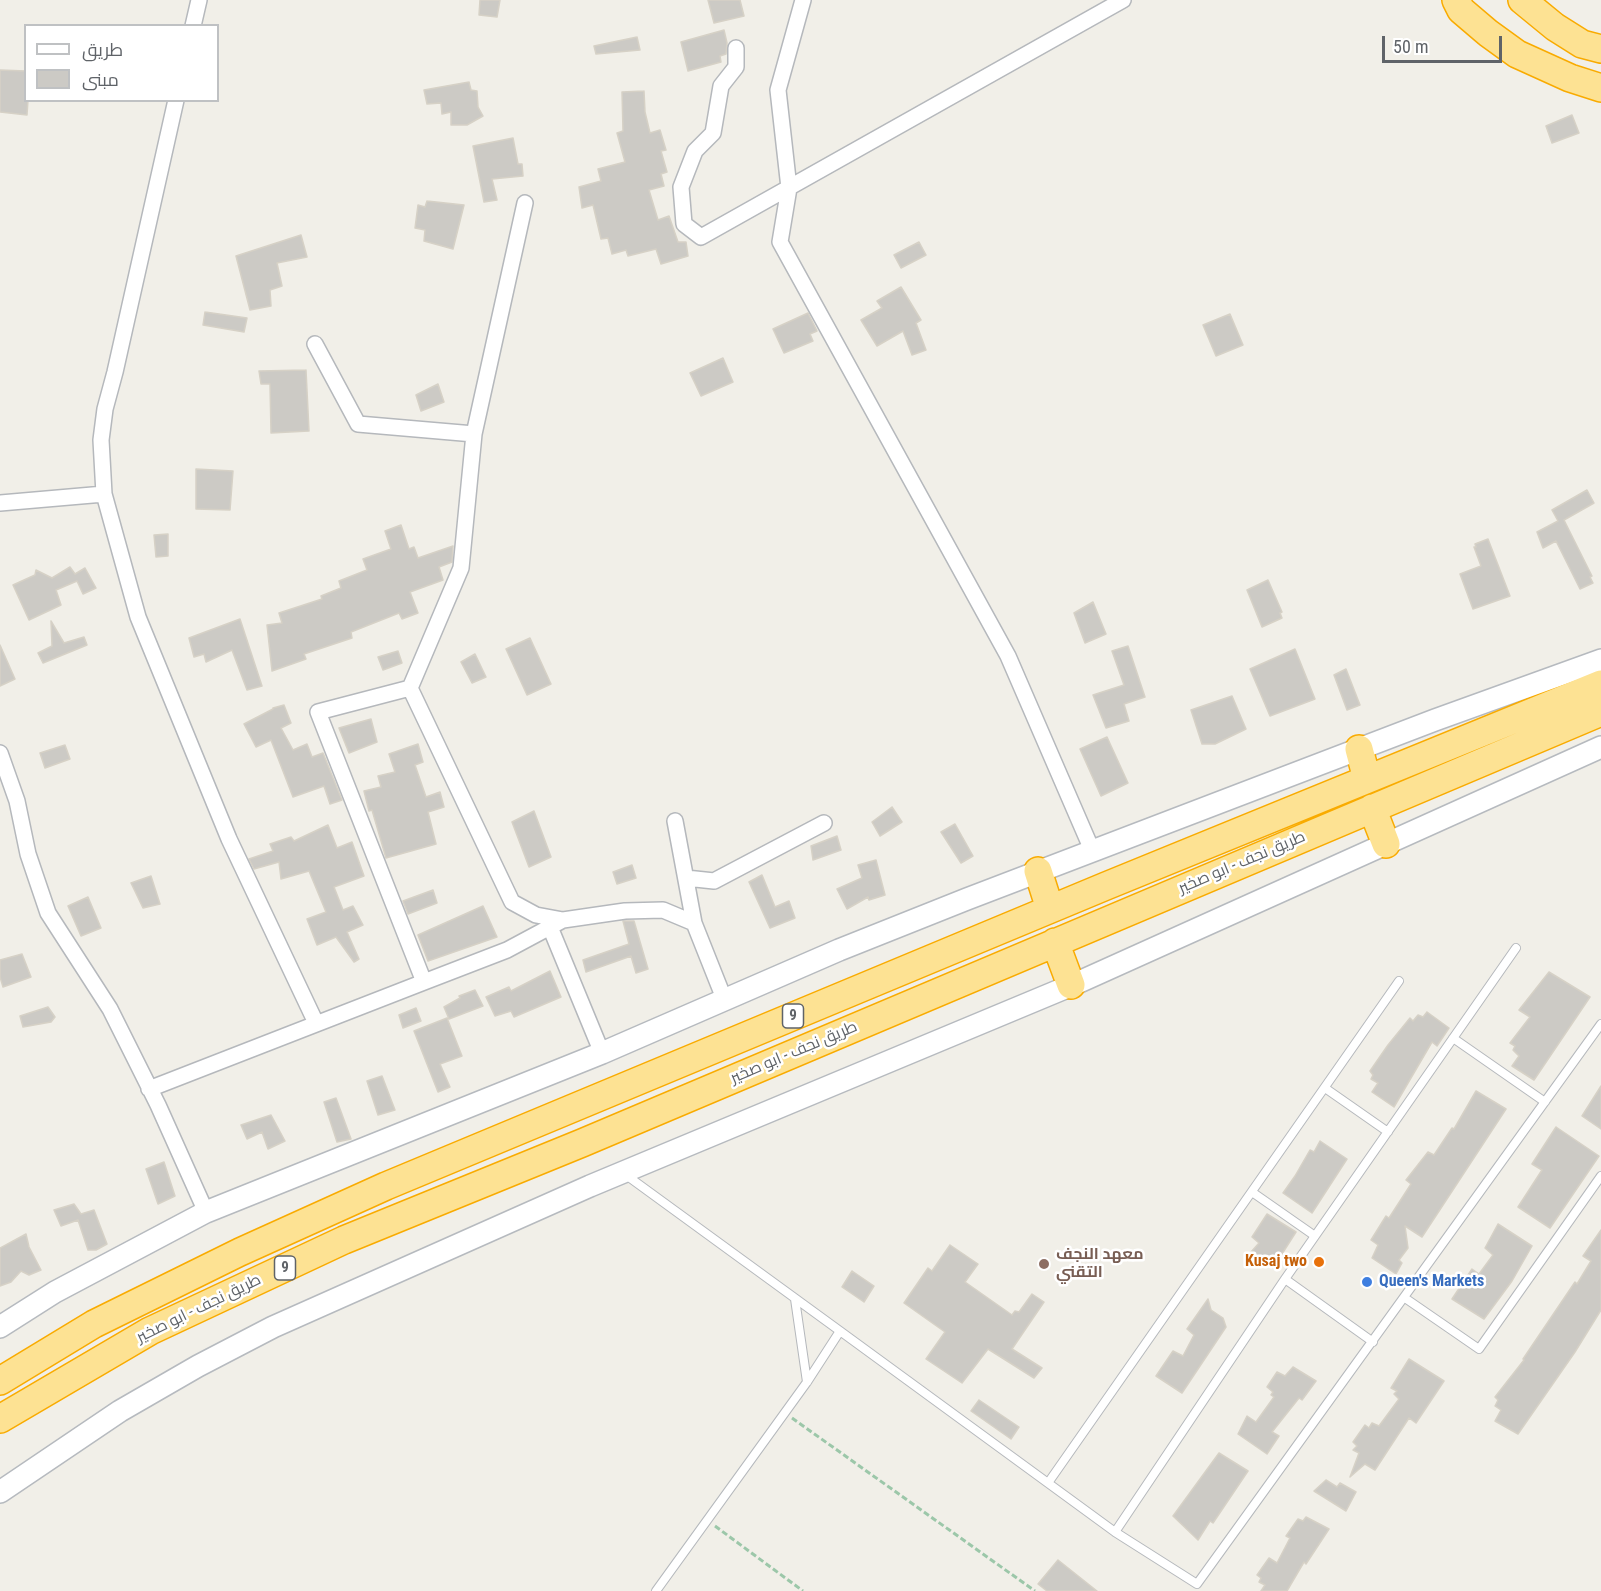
<!DOCTYPE html>
<meta charset="utf-8">
<style>
body{margin:0}
#map{position:relative;width:1601px;height:1591px;overflow:hidden;background:#f1efe8;font-family:"Roboto Condensed",Cairo,sans-serif}
canvas{display:block}
.legend{position:absolute;left:24px;top:24px;width:195px;height:78px;box-sizing:border-box;background:#fff;border:2px solid #bfc1c3;margin:0;padding:8px 10px;list-style:none;font-size:18px;color:#5f6368}
.legend li{display:flex;align-items:center;gap:12px;height:30px}
.legend b{width:30px;border:2px solid #bfc1c3}
.scale{position:absolute;left:1382px;top:36px;width:120px;height:27px;box-sizing:border-box;border:3px solid #5f6368;border-top:0;padding-left:8px;font-size:18px;line-height:21px;white-space:nowrap;color:#5f6368;-webkit-text-stroke:4px #fff;paint-order:stroke}
</style>
<div id="map">
<canvas width="1601" height="1591"></canvas>
<ul class="legend">
<li><b style="height:8px;background:#fff"></b>طريق</li>
<li><b style="height:16px;background:#cccac5"></b>مبنى</li>
</ul>
<div class="scale">50 m</div>
</div>
<script>
const g = document.querySelector('canvas').getContext('2d');
g.lineJoin = 'round';
function fill(path, color) { g.fillStyle = color; g.fill(path, 'evenodd'); }
const poly = rows => new Path2D(rows.map(r => 'M' + r).join(''));
function stroke(path, color, width, dash) { g.strokeStyle = color; g.lineWidth = width; g.lineCap = dash ? 'butt' : 'round'; g.setLineDash(dash || []); g.stroke(path); }
function drawText(font, color, halo, rows, align = 'center') {
  g.font = font + ' "Roboto Condensed",Cairo,sans-serif'; g.lineWidth = 5; g.setLineDash([]); g.textBaseline = 'middle'; g.strokeStyle = halo; g.fillStyle = color; for (const [text, x, y, turn = 0] of rows) {
    g.save(); g.translate(x, y); g.rotate((+turn || 0) * Math.PI / 180); g.textAlign = isNaN(turn) ? turn : align; if (halo) g.strokeText(text, 0, 0); g.fillText(text, 0, 0); g.restore();
  }
}
const building = poly([
 [480,0,500,0,497,17,479,15,480,0],
 [708,0,740,0,744,16,714,23,708,0],
 [724,30,727,43,726,54,720,56,721,62,688,71,681,42,724,30],
 [637,37,640,50,596,54,594,46,637,37],
 [0,70,26,71,26,100,28,100,27,115,0,112,0,70],
 [469,82,471,90,477,91,478,107,483,116,467,125,451,125,451,112,442,114,441,103,427,104,424,90,469,82],
 [644,91,645,112,650,133,660,130,666,150,661,151,667,172,661,174,664,186,649,190,658,220,669,216,678,242,686,242,688,256,661,264,656,249,628,256,626,250,612,254,608,238,601,239,593,205,582,208,579,187,601,181,598,169,625,162,617,133,623,131,622,92,644,91],
 [1572,115,1579,133,1552,143,1546,126,1572,115],
 [513,138,518,164,522,164,523,176,492,179,497,200,484,202,473,146,513,138],
 [427,201,464,205,453,249,424,241,425,230,415,228,418,205,425,207,427,201],
 [301,235,307,257,277,263,282,286,270,290,271,306,250,310,236,256,301,235],
 [919,242,926,255,901,268,894,255,919,242],
 [901,287,921,320,916,323,926,350,912,355,903,331,877,346,861,320,882,308,877,301,901,287],
 [205,312,247,318,244,332,203,325,205,312],
 [808,313,817,331,810,334,813,341,784,353,773,329,808,313],
 [1230,314,1243,345,1216,356,1203,325,1230,314],
 [723,358,733,382,701,396,690,373,723,358],
 [306,370,309,431,271,433,270,384,261,384,259,371,306,370],
 [438,384,444,402,421,411,416,395,438,384],
 [196,469,233,471,230,510,196,509,196,469],
 [1587,490,1594,503,1564,520,1592,576,1590,577,1593,583,1580,589,1556,541,1543,548,1537,532,1558,521,1552,510,1587,490],
 [401,525,409,549,414,547,418,558,453,546,452,562,439,567,443,580,410,592,418,613,402,619,399,613,351,632,352,638,304,654,306,659,272,671,267,625,282,623,279,613,322,599,321,596,341,588,339,581,367,570,363,559,391,549,385,531,401,525],
 [168,534,168,556,156,557,154,535,168,534],
 [1488,539,1510,596,1473,609,1460,574,1481,566,1474,547,1476,547,1475,544,1488,539],
 [70,567,75,574,85,568,96,588,83,594,77,581,56,590,61,605,29,620,13,585,35,575,36,570,52,578,70,567],
 [1268,580,1282,612,1280,613,1282,618,1262,627,1247,590,1268,580],
 [1093,602,1106,634,1085,643,1074,613,1093,602],
 [240,619,262,686,247,690,232,650,206,662,204,654,194,657,189,638,240,619],
 [51,621,64,643,84,637,87,645,43,663,38,653,52,646,51,621],
 [530,638,551,684,527,695,506,649,530,638],
 [0,645,15,679,0,686,0,645],
 [1128,646,1145,697,1124,704,1129,721,1106,728,1093,695,1124,685,1112,651,1128,646],
 [1295,649,1315,699,1270,716,1250,669,1295,649],
 [398,651,402,663,383,670,378,657,398,651],
 [475,654,486,677,472,683,461,662,475,654],
 [1346,669,1360,705,1347,710,1334,675,1346,669],
 [1232,696,1246,729,1215,744,1202,744,1191,710,1232,696],
 [284,705,291,723,281,728,293,750,307,744,312,757,323,753,342,800,330,804,324,786,293,797,271,740,256,747,244,724,273,709,273,708,284,705],
 [371,719,377,742,349,753,339,728,371,719],
 [1107,737,1128,783,1101,796,1080,749,1107,737],
 [418,744,423,762,415,765,426,797,440,792,444,807,428,812,436,844,386,858,372,810,369,811,364,791,381,787,378,776,395,772,389,754,418,744],
 [65,745,70,759,45,768,40,753,65,745],
 [892,807,902,822,880,836,872,822,892,807],
 [534,811,551,857,529,867,512,822,534,811],
 [955,824,973,856,961,863,941,832,955,824],
 [328,825,337,848,352,842,364,876,334,887,343,910,353,906,363,925,347,932,359,959,354,962,336,937,317,945,307,919,326,912,309,871,281,879,279,862,254,869,249,859,273,851,270,844,291,837,294,841,328,825],
 [837,836,841,850,813,860,811,846,837,836],
 [876,860,885,895,869,900,868,897,847,909,837,889,862,878,858,865,876,860],
 [632,865,636,878,617,884,613,872,632,865],
 [762,875,775,907,789,901,795,918,770,928,749,882,762,875],
 [151,876,160,904,143,908,131,883,151,876],
 [433,890,437,903,408,914,403,901,433,890],
 [88,897,101,928,81,936,68,906,88,897],
 [483,906,497,937,428,961,418,935,483,906],
 [623,921,634,921,648,969,636,973,631,956,586,972,583,960,629,944,623,921],
 [22,954,31,977,3,987,0,977,0,960,22,954],
 [550,971,561,997,514,1017,511,1011,495,1016,486,997,509,987,511,991,550,971],
 [1549,972,1590,997,1534,1080,1512,1066,1519,1056,1513,1050,1515,1046,1510,1043,1530,1017,1519,1010,1549,972],
 [475,990,483,1006,449,1019,444,1007,460,998,459,996,475,990],
 [48,1007,55,1017,51,1022,23,1027,20,1016,48,1007],
 [416,1008,421,1021,403,1028,399,1015,416,1008],
 [1427,1012,1449,1028,1437,1046,1432,1042,1394,1107,1372,1092,1378,1083,1371,1079,1373,1075,1370,1071,1388,1045,1410,1018,1413,1021,1418,1015,1423,1017,1427,1012],
 [447,1018,462,1056,440,1064,450,1087,438,1092,414,1031,447,1018],
 [382,1076,395,1110,378,1115,367,1081,382,1076],
 [1601,1086,1601,1129,1582,1116,1601,1086],
 [1476,1091,1506,1109,1422,1237,1405,1226,1408,1248,1399,1260,1402,1263,1396,1274,1372,1258,1378,1245,1371,1240,1386,1216,1389,1218,1411,1184,1406,1180,1428,1152,1434,1155,1452,1128,1454,1129,1476,1091],
 [336,1098,351,1139,337,1142,324,1102,336,1098],
 [271,1115,285,1141,268,1149,262,1132,247,1139,241,1125,271,1115],
 [1556,1127,1599,1156,1550,1228,1518,1207,1542,1170,1532,1164,1556,1127],
 [1320,1141,1347,1159,1312,1213,1283,1193,1295,1176,1310,1150,1314,1152,1320,1141],
 [164,1162,175,1196,158,1204,146,1169,164,1162],
 [74,1204,81,1214,94,1210,107,1244,96,1250,88,1250,78,1220,61,1226,54,1210,74,1204],
 [1267,1214,1296,1232,1273,1268,1251,1252,1259,1243,1252,1237,1267,1214],
 [1498,1224,1532,1246,1512,1281,1484,1319,1452,1299,1472,1269,1479,1274,1493,1255,1485,1248,1498,1224],
 [1601,1230,1601,1310,1575,1352,1518,1434,1495,1421,1501,1410,1495,1406,1498,1400,1495,1397,1524,1360,1523,1359,1575,1282,1577,1284,1591,1261,1583,1256,1601,1230],
 [26,1234,29,1247,41,1270,29,1275,21,1271,11,1282,0,1286,0,1248,26,1234],
 [950,1245,978,1264,965,1282,1012,1315,1015,1311,1019,1312,1032,1294,1044,1302,1012,1349,1042,1368,1034,1378,988,1349,962,1383,926,1359,945,1332,904,1303,928,1268,932,1271,950,1245],
 [852,1271,874,1286,864,1302,842,1287,852,1271],
 [1208,1299,1211,1310,1223,1318,1226,1327,1182,1393,1156,1376,1173,1351,1183,1356,1194,1335,1187,1329,1208,1299],
 [1409,1359,1444,1381,1416,1423,1409,1418,1375,1470,1365,1464,1350,1477,1359,1453,1353,1450,1357,1446,1353,1442,1365,1425,1369,1428,1372,1423,1379,1426,1399,1399,1394,1394,1397,1391,1391,1388,1409,1359],
 [1293,1367,1316,1381,1302,1400,1299,1398,1272,1432,1279,1436,1267,1454,1238,1434,1247,1416,1256,1422,1274,1397,1271,1395,1273,1392,1267,1387,1277,1372,1285,1376,1293,1367],
 [979,1400,1019,1427,1011,1439,971,1411,979,1400],
 [1219,1453,1248,1471,1213,1523,1210,1521,1198,1540,1173,1516,1219,1453],
 [1326,1480,1337,1487,1340,1483,1356,1492,1346,1511,1314,1491,1326,1480],
 [1306,1517,1329,1529,1306,1564,1304,1562,1287,1591,1261,1591,1265,1585,1259,1582,1261,1578,1257,1575,1269,1558,1277,1563,1290,1538,1286,1536,1298,1519,1303,1521,1306,1517],
 [1058,1560,1097,1591,1047,1591,1038,1584,1058,1560]
]);
fill(building, '#cccac5');
stroke(building, '#d6d1c6', 1.5);
const lane = poly([
 [1453,1038,1545,1102],
 [1325,1088,1388,1132],
 [626,1175,840,1331,807,1382,656,1591],
 [1252,1192,1315,1236],
 [1285,1279,1373,1342],
 [1405,1298,1479,1349,1601,1176],
 [795,1299,807,1382],
 [840,1331,1115,1532,1197,1584,1601,1024],
 [1048,1483,1399,981],
 [1115,1532,1285,1279,1516,948]
]);
const street = poly([
 [803,0,778,90,789,188,780,242,1008,656,1092,850],
 [193,26,199,0],
 [736,48,736,67,721,86,713,133,695,151,681,187,684,224,701,237,1123,0],
 [176,100,115,372,105,409,101,440,104,494,138,617,229,839,316,1023],
 [525,203,474,434,461,568,410,688,512,902,536,915,563,920,625,911,663,910,694,923,725,1001],
 [315,344,358,424,474,434],
 [0,503,104,494],
 [0,753,17,801,28,854,48,913,110,1009,158,1105,206,1212],
 [675,821,694,923],
 [686,878,714,881,824,823],
 [550,927,602,1053],
 [424,982,507,950,563,920],
 [149,1089,424,982,318,712,410,688]
]);
const secondary = poly([
 [0,1327,55,1292,206,1212,602,1053,839,950,967,899,1435,720,1601,660],
 [0,1492,120,1411,198,1366,273,1327,590,1186,1077,983,1601,747]
]);
const highway = poly([
 [1456,0,1461,10,1488,33,1517,54,1570,78,1601,88],
 [1522,0,1555,27,1582,44,1601,49],
 [1359,749,1367,779],
 [1372,808,1386,844],
 [1038,871,1050,909],
 [1055,942,1071,985],
 [0,1381,94,1324,240,1252,386,1186,1106,886,1601,684],
 [0,1419,150,1331,344,1240,582,1143,1601,712]
]);
stroke(lane, '#b5b8bc', 10);
stroke(street, '#b5b8bc', 18);
stroke(secondary, '#b6babf', 24);
stroke(highway, '#f9ab00', 30);
stroke(poly([
 [792,1418,1035,1591],
 [715,1526,803,1591]
]), '#9cc7a9', 3, [6, 3]);
stroke(lane, '#fff', 8);
stroke(street, '#fff', 15);
stroke(secondary, '#fff', 21);
stroke(highway, '#fde293', 27);
for (const [x, y, r, color] of [
 [1319,1262,6,"#e8710a"],
 [1044,1264,6,"#8d6e63"],
 [1367,1282,6,"#3f7fe0"]
]) { const dot = new Path2D(); dot.arc(x, y, r, 0, 2 * Math.PI); g.fillStyle = color; g.fill(dot); stroke(dot, '#fff', 2); }
for (const [x, y, w] of [
 [793,1016,21],
 [285,1268,21]
]) { const box = new Path2D(); box.roundRect(x - w / 2, y - 12, w, 24, 4.5); g.fillStyle = '#fff'; g.fill(box); stroke(box, '#5f6368', 1.5); }
drawText('bold 15px', '#5f6368', null, [
 ["9",793,1016],
 ["9",285,1268]
]);
drawText('16px', '#5f6368', '#fff', [
 ["طريق نجف - ابو صخير",1242,863,-23],
 ["طريق نجف - ابو صخير",794,1053,-23],
 ["طريق نجف - ابو صخير",199,1309,-26]
]);
drawText('bold 16px', '#785e54', '#fff', [
 ["معهد النجف",1056,1255],
 ["التقني",1056,1273]
], 'left');
drawText('bold 16px', '#c56008', '#fff', [
 ["Kusaj two",1307,1262]
], 'right');
drawText('bold 16px', '#366cbe', '#fff', [
 ["Queen's Markets",1379,1282]
], 'left');
</script>
